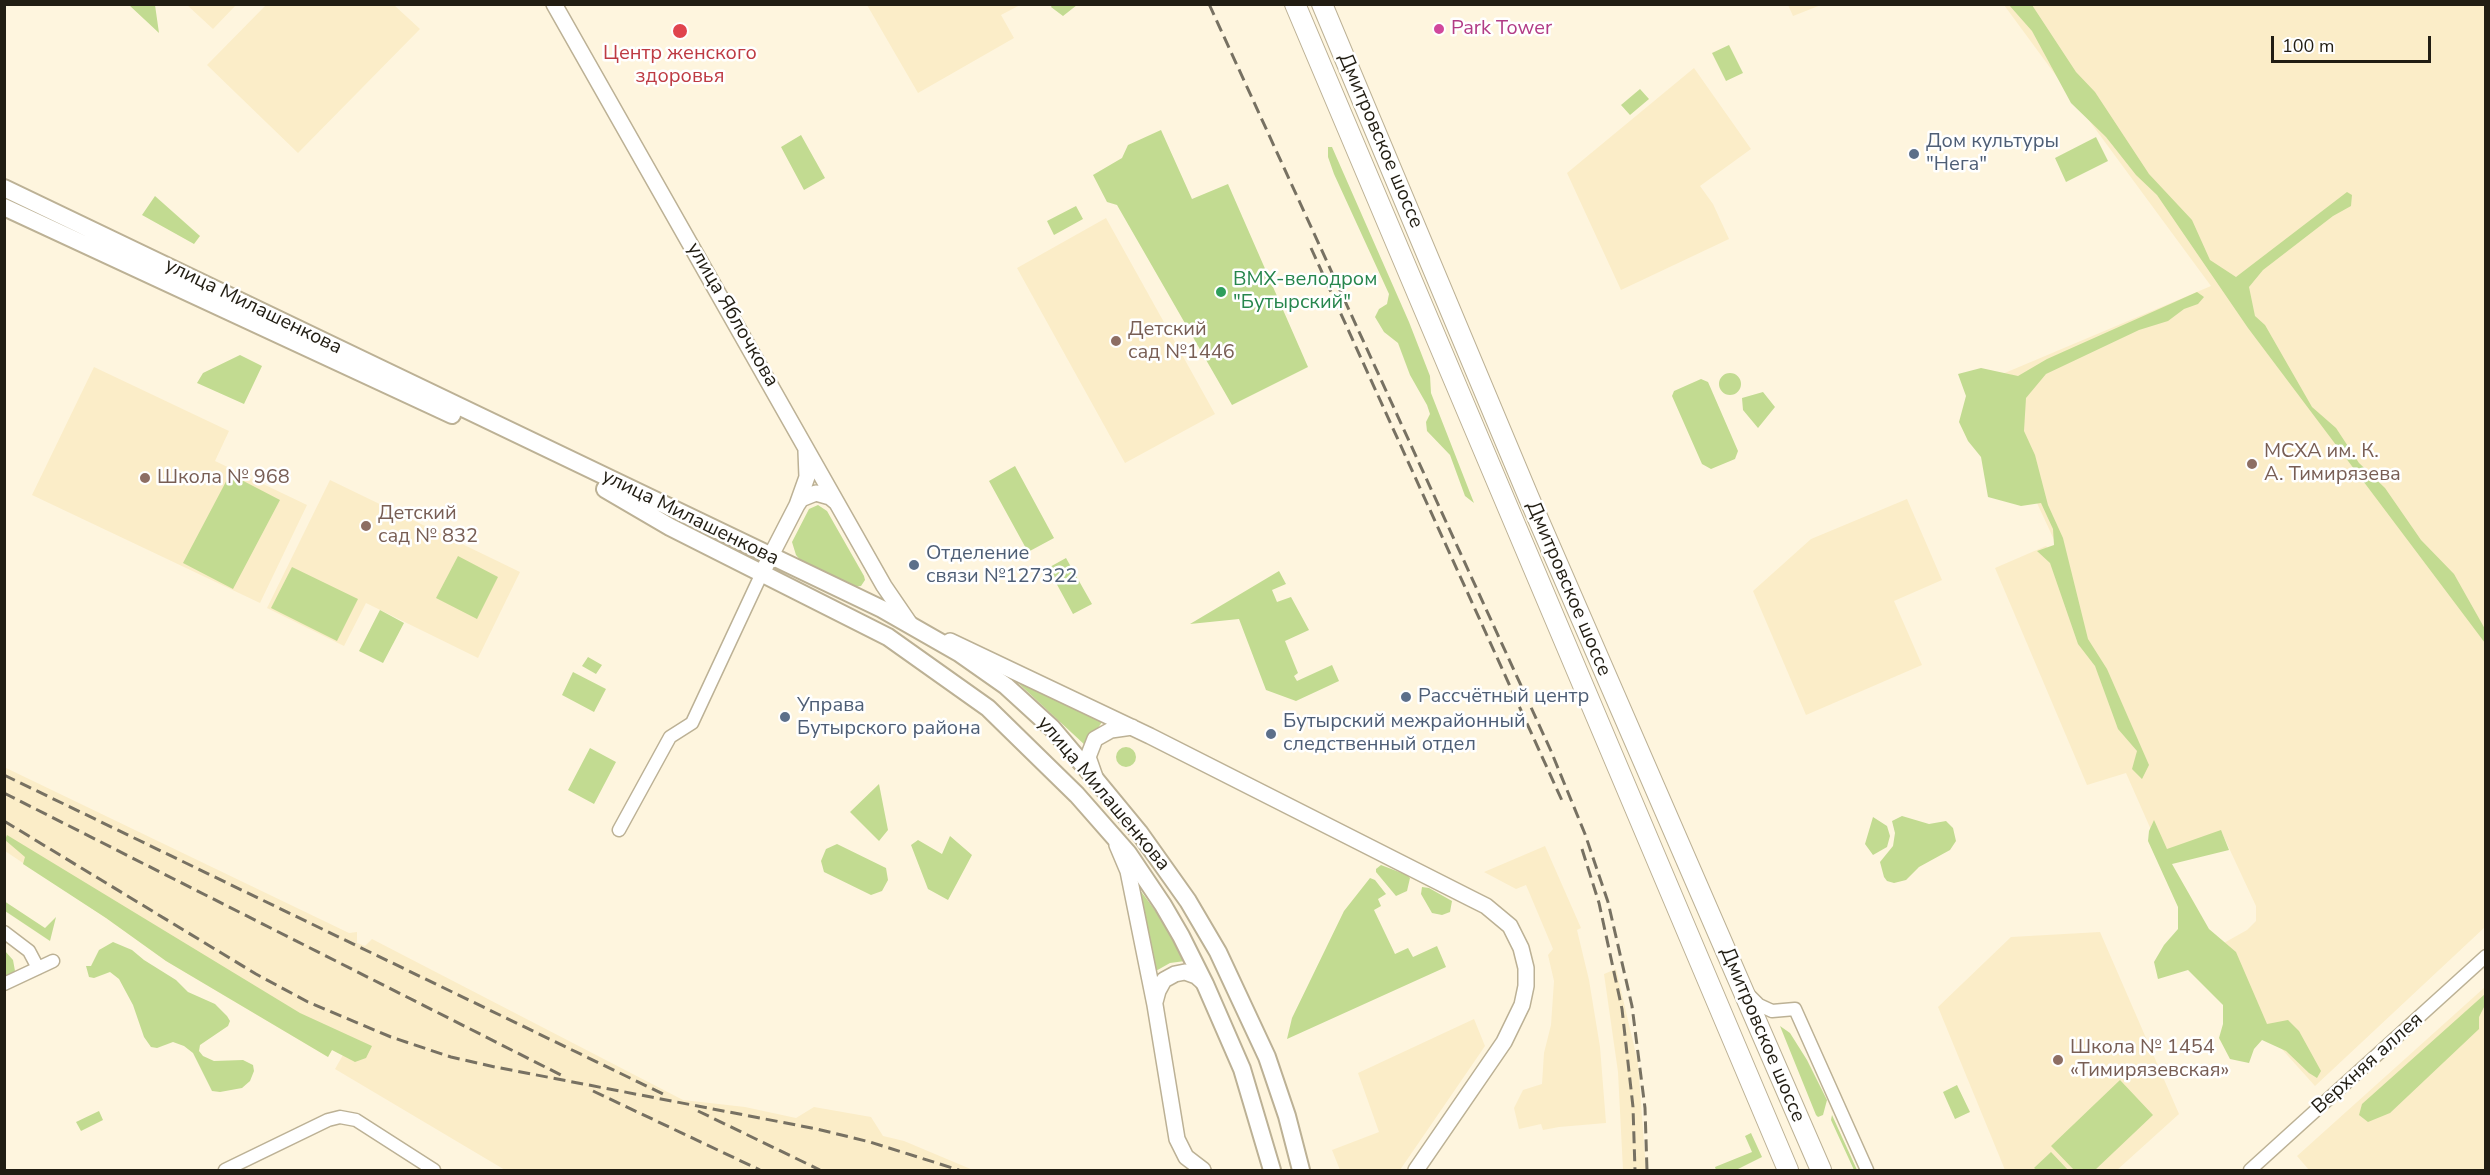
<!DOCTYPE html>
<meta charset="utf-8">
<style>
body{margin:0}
#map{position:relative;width:2490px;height:1175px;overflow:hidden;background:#fef5de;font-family:"Nunito Sans",sans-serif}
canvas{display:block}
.frame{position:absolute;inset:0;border:6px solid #211d13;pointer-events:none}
.scale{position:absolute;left:2271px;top:36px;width:160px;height:27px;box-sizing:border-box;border:3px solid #211d13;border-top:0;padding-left:8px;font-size:18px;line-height:21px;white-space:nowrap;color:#211d13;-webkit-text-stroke:4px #fff;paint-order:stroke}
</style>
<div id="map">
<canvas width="2490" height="1175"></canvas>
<div class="frame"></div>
<div class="scale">100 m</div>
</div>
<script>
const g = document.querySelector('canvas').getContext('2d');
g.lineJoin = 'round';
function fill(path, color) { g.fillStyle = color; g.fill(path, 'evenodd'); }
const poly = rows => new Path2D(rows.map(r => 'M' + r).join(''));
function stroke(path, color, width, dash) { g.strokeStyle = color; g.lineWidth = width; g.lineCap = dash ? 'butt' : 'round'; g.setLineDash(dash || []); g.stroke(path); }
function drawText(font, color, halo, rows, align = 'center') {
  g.font = font + ' "Nunito Sans",sans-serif'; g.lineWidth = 5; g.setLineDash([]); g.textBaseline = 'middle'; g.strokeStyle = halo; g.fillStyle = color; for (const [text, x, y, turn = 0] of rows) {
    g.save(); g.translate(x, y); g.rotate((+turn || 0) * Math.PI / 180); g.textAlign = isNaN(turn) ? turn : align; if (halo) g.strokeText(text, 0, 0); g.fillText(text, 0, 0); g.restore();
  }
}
fill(poly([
 [187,5,236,5,213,29],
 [266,5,394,5,420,29,298,153,207,65],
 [867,5,1020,5,1001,15,1014,38,918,93],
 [1788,5,1821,5,1793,16],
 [2004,5,2485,5,2485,927,2315,1086,2209,968,2215,948,2247,930,2256,921,2256,906,2222,833,2163,857,2126,773,2087,785,1995,568,2046,546,2049,550,2057,546,1981,383,2211,286],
 [1694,68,1751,149,1700,186,1713,204,1729,239,1621,290,1567,173],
 [1106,218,1215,414,1125,463,1017,268],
 [94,367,229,431,215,461,307,505,260,603,32,495],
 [330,480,520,572,478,658,366,603,344,646,267,608],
 [1907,499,1942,580,1894,601,1922,665,1806,715,1753,591,1811,539],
 [4,767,349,933,357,932,357,943,365,946,372,939,683,1100,745,1107,796,1118,814,1107,871,1117,883,1136,904,1141,973,1170,505,1170,335,1069,343,1055,332,1050,328,1057,166,961,106,918,5,851],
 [1545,846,1581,928,1577,930,1589,980,1600,1047,1606,1123,1559,1127,1543,1130,1541,1124,1519,1129,1514,1108,1523,1090,1542,1084,1544,1053,1551,1025,1554,981,1548,955,1553,949,1526,885,1516,889,1484,872],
 [2100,932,2179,1114,2117,1170,2005,1170,1938,1007,2011,937],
 [1616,969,1638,1063,1646,1170,1623,1170,1618,1072,1604,974],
 [2485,987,2485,1170,2309,1170,2297,1156],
 [1474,1019,1485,1046,1400,1170,1340,1170,1332,1150,1379,1132,1358,1073]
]), '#fbedc8');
fill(poly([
 [129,5,155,5,159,33],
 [1052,5,1052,4,1077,5,1063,16,1051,7],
 [2009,5,2032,5,2076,72,2095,92,2149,174,2192,220,2210,260,2236,277,2347,192,2352,195,2351,206,2333,216,2263,270,2249,287,2255,316,2265,325,2312,407,2336,428,2359,463,2385,488,2421,540,2454,574,2485,629,2485,643,2248,328,2157,195,2136,175,2106,137,2071,103,2032,31],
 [1729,45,1743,73,1726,81,1712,53],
 [1640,89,1649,99,1630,115,1621,105],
 [1161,130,1192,199,1228,184,1308,367,1232,405,1117,205,1107,202,1093,175,1122,158,1128,145],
 [801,135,825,178,804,190,781,147],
 [2096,137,2108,161,2066,182,2055,158],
 [1328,147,1332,147,1409,322,1430,376,1431,393,1474,503,1465,496,1450,455,1427,431,1426,422,1430,414,1427,405,1410,375,1398,343,1384,332,1375,317,1379,309,1387,304,1389,294,1334,174,1328,157],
 [155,196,200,236,194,244,142,215],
 [1076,206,1083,219,1054,235,1047,221],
 [2197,292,2204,297,2198,304,2184,309,2168,321,2139,330,2046,374,2026,398,2024,431,2035,455,2048,505,2063,538,2088,639,2107,669,2149,765,2142,779,2132,769,2137,751,2118,729,2095,666,2078,644,2050,563,2037,551,2054,545,2053,529,2041,503,2021,506,1988,497,1981,457,1968,441,1959,422,1966,396,1958,374,1981,368,2018,376,2047,359],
 [240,355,262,366,244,404,197,383,203,373],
 '1719 384a11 11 0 1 1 22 0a11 11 0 1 1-22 0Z',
 [1701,379,1708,382,1738,451,1735,459,1711,469,1702,464,1672,396,1674,391],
 [1763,392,1775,407,1758,428,1743,410,1742,398],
 [1015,466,1054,538,1028,552,989,481],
 [230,474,280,500,233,589,183,563],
 [818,505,827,511,864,576,865,580,861,586,854,587,802,562,796,555,792,542,809,509],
 [458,556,498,577,477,619,436,598],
 [1066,558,1092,604,1073,614,1048,568],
 [292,567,358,599,337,641,271,608],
 [1279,571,1286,584,1272,590,1277,602,1291,597,1309,630,1285,641,1298,673,1294,676,1297,681,1332,665,1339,681,1296,701,1266,690,1239,619,1190,624],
 [380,610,404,623,383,663,359,651],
 [588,657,602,665,596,674,582,666],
 [573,672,606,689,594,712,562,695],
 [1016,681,1102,722,1086,746],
 '1116 757a10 10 0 1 1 20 0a10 10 0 1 1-20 0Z',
 [590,748,616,762,594,804,568,790],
 [879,784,888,830,879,841,850,812],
 [1902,816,1929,824,1946,821,1953,828,1956,841,1950,850,1919,867,1906,880,1894,883,1887,881,1884,877,1880,862,1893,846,1895,833,1892,821],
 [1873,817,1887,826,1890,836,1887,847,1873,855,1865,844],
 [2154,820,2167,849,2221,830,2229,850,2172,864,2209,929,2236,952,2267,1024,2288,1020,2299,1031,2321,1071,2317,1078,2309,1073,2286,1051,2262,1040,2254,1049,2249,1063,2230,1059,2219,1038,2223,1024,2223,1005,2188,970,2158,979,2154,962,2164,945,2178,929,2178,907,2148,841,2149,831],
 [7,835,300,1013,372,1046,366,1058,355,1062,332,1050,328,1057,166,961,106,918,23,864,25,857,5,840],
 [950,836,972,855,948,900,928,889,911,845,918,840,942,854],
 [837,844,886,868,888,880,882,891,871,895,824,872,821,861,826,849],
 [1381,865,1407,875,1410,878,1407,891,1396,896,1376,872,1376,869],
 [1370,878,1375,880,1386,894,1378,899,1381,906,1374,910,1395,954,1408,948,1413,957,1437,946,1446,967,1287,1039,1292,1018,1344,911],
 [1137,886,1163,921,1185,961,1170,963,1154,972],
 [1422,887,1429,888,1452,901,1450,912,1442,915,1432,913,1421,894],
 [4,901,45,928,56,917,50,941,5,911],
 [113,942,132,950,144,960,176,980,188,992,215,1004,227,1016,230,1021,228,1026,200,1045,199,1051,203,1056,214,1061,243,1060,253,1065,254,1071,250,1081,242,1088,220,1092,212,1091,193,1053,184,1046,173,1042,157,1048,151,1047,144,1037,133,1005,119,979,110,972,94,978,89,977,86,966,91,966,99,950],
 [5,951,13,960,15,971,5,979],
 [2485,994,2485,1005,2479,1017,2479,1029,2390,1113,2368,1122,2359,1115,2362,1104],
 [1780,1026,1790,1033,1807,1060,1827,1100,1823,1115,1818,1117,1816,1115],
 [2120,1080,2153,1115,2095,1170,2074,1170,2051,1146],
 [1957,1085,1970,1112,1955,1119,1943,1092],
 [99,1111,103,1120,81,1131,76,1122],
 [1832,1115,1857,1170,1854,1170,1831,1120],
 [1751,1133,1762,1157,1736,1170,1716,1170,1715,1167,1752,1152,1745,1136],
 [2051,1152,2068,1170,2037,1170,2034,1168]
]), '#c2db91');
const minor = poly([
 [619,830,670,737,692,723,762,573],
 [4,932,29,951,38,968],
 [4,984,53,961],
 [1749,995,1759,1005,1772,1011,1795,1009,1867,1170],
 [225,1170,328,1120,340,1117,356,1120,434,1170],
 [2250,1170,2486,956]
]);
const tertiary = poly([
 [554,4,884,586,910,624],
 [797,505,801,499,816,493,830,497,836,502],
 [762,573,797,505,807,477,806,451],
 [950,641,1150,736,1472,899,1486,906,1510,926,1521,948,1526,968,1526,986,1522,1005,1504,1042,1416,1170],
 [1095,777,1088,757,1095,739,1111,730,1132,727],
 [1117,845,1128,871,1155,1005,1177,1139,1186,1157,1203,1170],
 [1155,1002,1158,991,1164,980,1175,974,1185,972,1196,976,1205,984]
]);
const secondary = poly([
 [4,188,882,609,959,653,1006,686,1052,728,1096,780,1139,832,1188,901,1218,952,1267,1057,1287,1116,1301,1170],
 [4,207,452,415],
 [605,489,670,527,888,637,988,708,1077,795,1128,853,1163,905,1181,936,1205,984,1242,1069,1272,1170]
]);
const primary = poly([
 [1295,4,1788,1170],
 [1322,4,1529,498,1821,1170]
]);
stroke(minor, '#bcb195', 15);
stroke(tertiary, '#bcb195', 18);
stroke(secondary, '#bcb195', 20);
stroke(primary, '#bcb195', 22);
stroke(minor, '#fff', 12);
stroke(tertiary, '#fff', 15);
stroke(secondary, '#fff', 16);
stroke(primary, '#fff', 20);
stroke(poly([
 [1209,4,1551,751,1585,834,1608,902,1632,1006,1645,1108,1647,1170],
 [1311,248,1564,805],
 [4,775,663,1094],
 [4,793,561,1075],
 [4,821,256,974,308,1002,391,1037,451,1057,495,1067,817,1129,870,1142,959,1170],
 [1582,849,1599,903,1622,1009,1633,1107,1635,1170],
 [593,1091,760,1170],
 [698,1111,820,1170]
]), '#777162', 3, [12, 6]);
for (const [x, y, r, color] of [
 [1439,29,6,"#d1479c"],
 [680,31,8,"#e0444e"],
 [1914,154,6,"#5c6f8a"],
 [1221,292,6,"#2e9e5b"],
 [1116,341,6,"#8d6e63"],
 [2252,464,6,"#8d6e63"],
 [145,478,6,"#8d6e63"],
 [366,526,6,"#8d6e63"],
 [914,565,6,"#5c6f8a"],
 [1406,697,6,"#5c6f8a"],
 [785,717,6,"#5c6f8a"],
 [1271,734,6,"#5c6f8a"],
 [2058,1060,6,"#8d6e63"]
]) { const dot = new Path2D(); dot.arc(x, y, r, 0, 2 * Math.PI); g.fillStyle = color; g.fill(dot); stroke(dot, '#fff', 2); }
drawText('20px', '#b23c85', '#fff', [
 ["Park Tower",1451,29]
], 'left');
drawText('20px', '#be3a42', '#fff', [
 ["Центр женского",680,54],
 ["здоровья",680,77]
]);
drawText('20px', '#211d13', '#fff', [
 ["Дмитровское шоссе",1380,141,67],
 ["улица Милашенкова",253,307,26],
 ["улица Яблочкова",732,315,60],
 ["улица Милашенкова",690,518,26],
 ["Дмитровское шоссе",1568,589,67],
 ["улица Милашенкова",1103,794,50],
 ["Дмитровское шоссе",1762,1035,67],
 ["Верхняя аллея",2368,1064,-42]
]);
drawText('20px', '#4e5e75', '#fff', [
 ["Дом культуры",1926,142],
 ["\"Нега\"",1926,165],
 ["Отделение",926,554],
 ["связи №127322",926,577],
 ["Рассчётный центр",1418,697],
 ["Управа",797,706],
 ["Бутырского района",797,729],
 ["Бутырский межрайонный",1283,722],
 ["следственный отдел",1283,745]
], 'left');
drawText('20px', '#27864d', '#fff', [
 ["BMX-велодром",1233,280],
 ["\"Бутырский\"",1233,303]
], 'left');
drawText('20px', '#785e54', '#fff', [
 ["Детский",1128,330],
 ["сад №1446",1128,353],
 ["МСХА им. К.",2264,452],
 ["А. Тимирязева",2264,475],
 ["Школа № 968",157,478],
 ["Детский",378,514],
 ["сад № 832",378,537],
 ["Школа № 1454",2070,1048],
 ["«Тимирязевская»",2070,1071]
], 'left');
</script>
